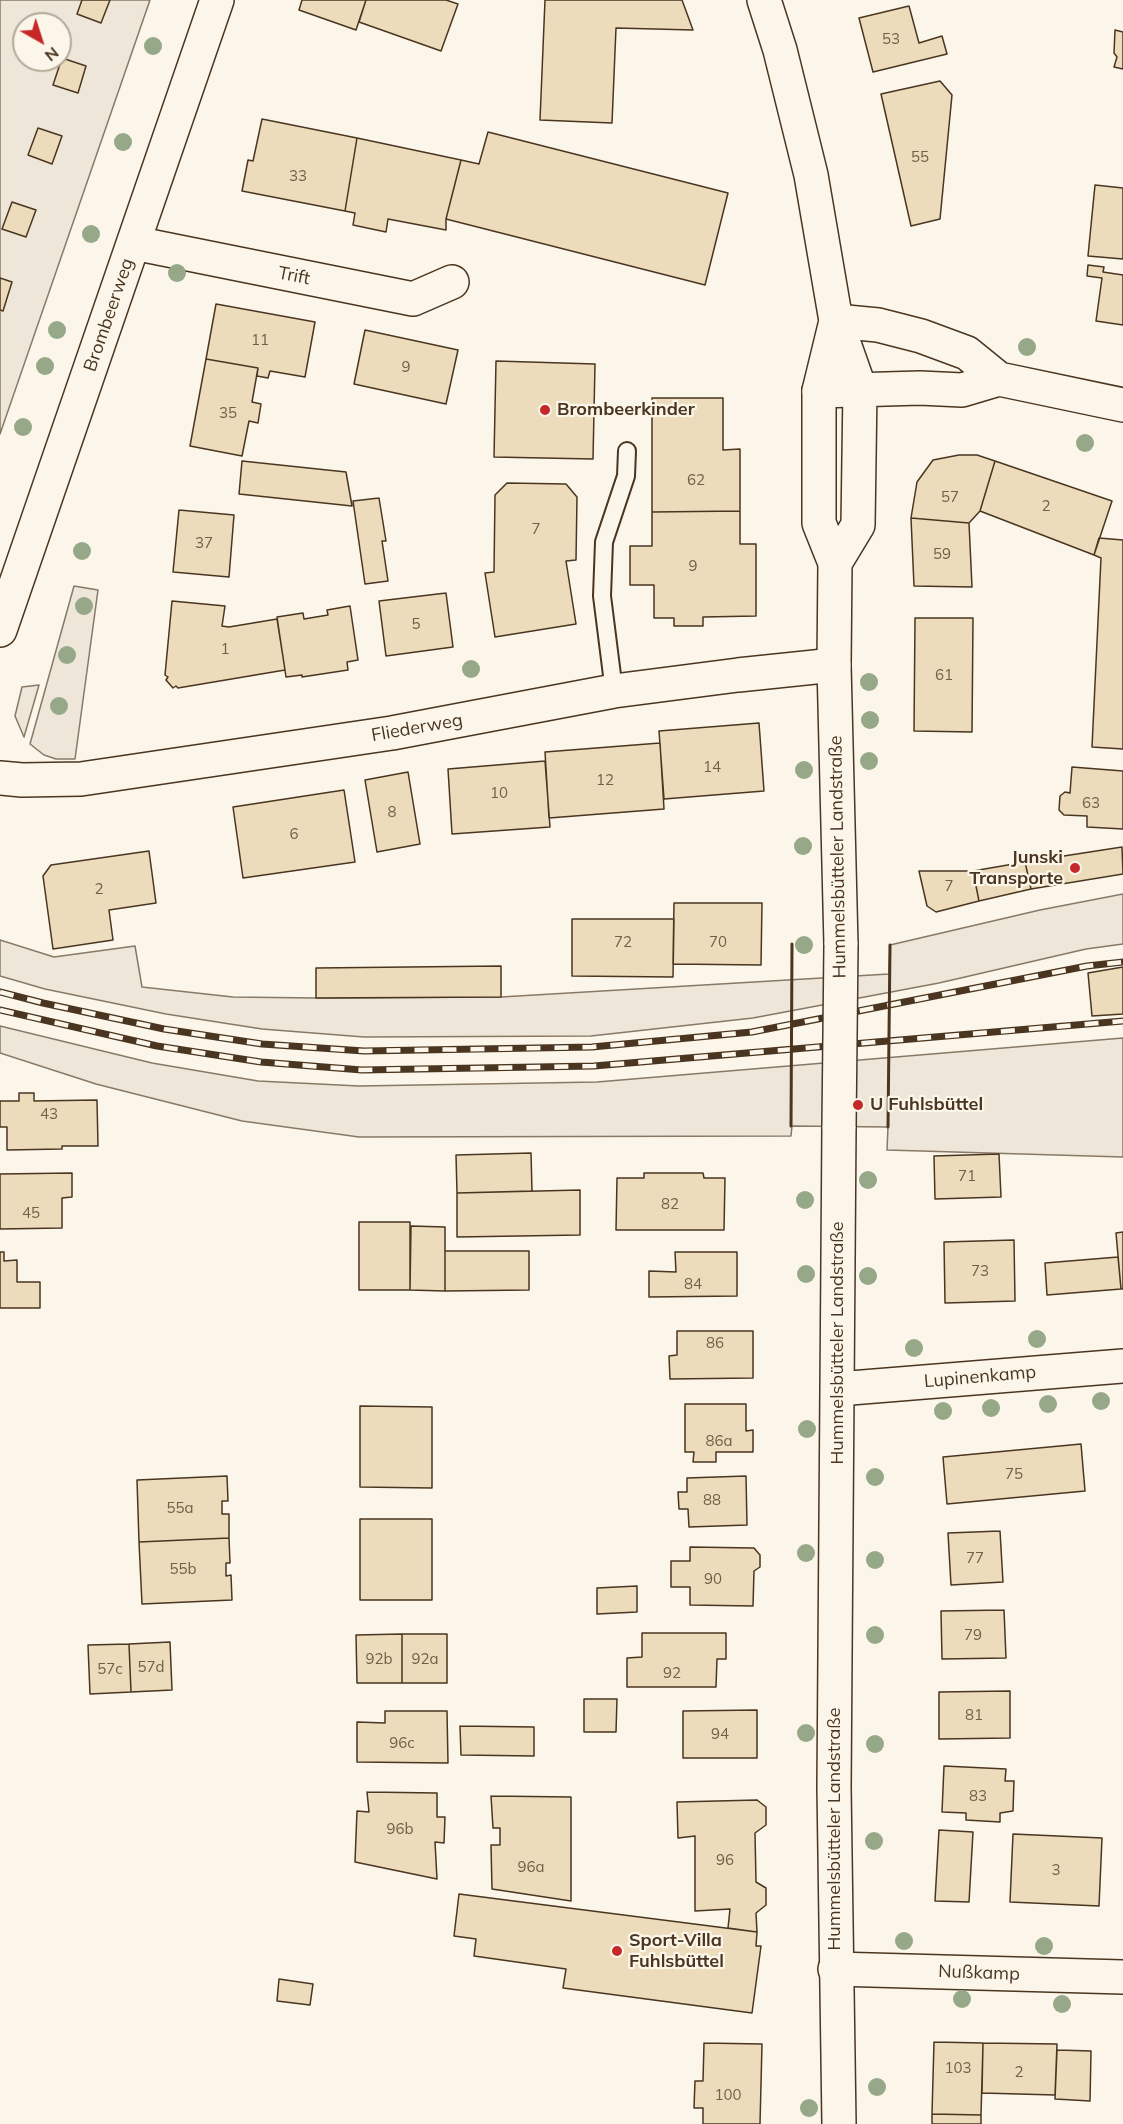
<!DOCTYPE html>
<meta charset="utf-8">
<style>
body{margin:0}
#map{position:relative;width:1123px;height:2124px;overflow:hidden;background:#fbf6e9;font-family:Mulish,sans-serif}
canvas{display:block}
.north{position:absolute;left:12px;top:12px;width:60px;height:60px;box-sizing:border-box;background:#fbf6e9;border:2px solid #b4a999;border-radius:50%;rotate:141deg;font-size:16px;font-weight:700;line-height:24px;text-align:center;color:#4a3520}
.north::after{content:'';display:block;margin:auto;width:21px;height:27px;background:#c62828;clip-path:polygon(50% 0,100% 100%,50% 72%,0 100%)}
</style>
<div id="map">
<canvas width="1123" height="2124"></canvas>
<div class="north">N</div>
</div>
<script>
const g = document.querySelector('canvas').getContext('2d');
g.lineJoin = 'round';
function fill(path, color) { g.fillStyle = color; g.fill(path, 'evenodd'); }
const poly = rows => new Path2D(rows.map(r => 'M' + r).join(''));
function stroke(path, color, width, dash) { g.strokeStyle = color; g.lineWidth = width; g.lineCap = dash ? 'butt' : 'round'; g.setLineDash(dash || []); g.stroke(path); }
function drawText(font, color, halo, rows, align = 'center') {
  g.font = font + ' Mulish,sans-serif'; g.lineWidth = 4.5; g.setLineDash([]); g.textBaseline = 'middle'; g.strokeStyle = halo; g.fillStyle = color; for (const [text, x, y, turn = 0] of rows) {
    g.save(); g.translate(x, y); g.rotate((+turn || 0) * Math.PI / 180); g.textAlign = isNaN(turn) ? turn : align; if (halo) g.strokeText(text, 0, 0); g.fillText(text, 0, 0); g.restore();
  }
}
const green = poly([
 [0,0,150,0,0,434,0,0],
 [24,24,60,24,60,60,24,60,24,24],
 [74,586,98,590,75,759,56,759,44,755,30,744,74,586],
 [39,685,24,737,15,716,22,687,39,685],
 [1123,894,1123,944,1086,949,939,983,753,1018,591,1036,364,1037,262,1029,166,1014,45,989,0,976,0,940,54,957,135,946,142,987,233,997,316,998,501,997,889,974,890,945,1040,910,1123,894],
 [0,1026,152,1063,258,1081,359,1086,597,1082,1123,1038,1123,1157,887,1150,888,1127,792,1126,791,1136,359,1137,242,1121,96,1084,0,1053,0,1026]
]);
fill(green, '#ede6d9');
stroke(green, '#887966', 1.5);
const building = poly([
 [82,0,110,0,101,23,77,14,82,0],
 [302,0,366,0,356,30,299,10,302,0],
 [366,0,446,0,458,4,441,51,359,22,366,0],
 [545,0,682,0,693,30,616,28,612,123,540,120,545,0],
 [909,6,919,43,942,36,947,54,873,72,859,18,909,6],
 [1115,30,1123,32,1123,69,1114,67,1117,57,1114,53,1115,30],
 [62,58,86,66,78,93,53,85,62,58],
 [940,81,952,95,940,219,911,226,881,94,940,81],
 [262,119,357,138,345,211,242,191,248,160,253,161,262,119],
 [38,128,62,136,52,164,28,155,38,128],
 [488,132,728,193,705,285,446,219,461,160,479,164,488,132],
 [357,138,461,160,446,219,446,230,388,219,386,232,353,225,355,213,345,211,357,138],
 [1095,185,1123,188,1123,259,1088,256,1095,185],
 [12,202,36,210,26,237,2,229,12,202],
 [1088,265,1104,267,1103,272,1123,275,1123,325,1096,321,1102,278,1087,276,1088,265],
 [0,278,12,282,3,311,0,310,0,278],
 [216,304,315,322,305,377,270,371,268,378,257,376,258,368,206,359,216,304],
 [365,330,458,350,446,404,354,384,365,330],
 [206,359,258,368,252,402,261,404,258,423,249,421,242,456,190,446,206,359],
 [496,361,595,364,593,459,494,457,496,361],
 [652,398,723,398,723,450,740,449,740,511,652,512,652,398],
 [959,455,977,455,995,461,980,511,969,523,911,518,917,482,933,460,959,455],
 [242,461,346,472,352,506,239,494,242,461],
 [995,461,1112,501,1094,555,980,511,995,461],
 [507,483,566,484,577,497,576,560,566,561,576,624,495,637,485,573,494,572,495,495,507,483],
 [379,498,386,541,382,541,388,581,365,584,353,501,379,498],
 [179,510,234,515,229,577,173,572,179,510],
 [740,511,740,544,756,544,756,616,703,617,703,626,674,626,674,618,654,618,654,585,630,585,630,546,652,546,652,512,740,511],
 [911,518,969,523,972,587,914,586,911,518],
 [1099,538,1123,540,1123,749,1092,747,1101,558,1094,555,1099,538],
 [446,593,453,647,386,656,379,601,446,593],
 [172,601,225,606,222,626,229,627,277,619,285,670,178,688,176,686,173,688,166,680,168,677,165,675,172,601],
 [350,606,358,660,347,662,348,670,302,677,302,675,286,677,277,617,303,613,304,619,328,615,327,610,350,606],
 [915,618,973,618,972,732,914,731,915,618],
 [759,723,764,791,664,799,659,731,759,723],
 [660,743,664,809,549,818,545,752,660,743],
 [545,761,550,827,452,834,448,769,545,761],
 [1072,767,1123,771,1123,829,1087,827,1087,816,1064,815,1059,810,1060,796,1065,792,1070,793,1072,767],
 [408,772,420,844,377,852,365,780,408,772],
 [344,790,355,862,243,878,233,807,344,790],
 [1122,847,1123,874,1031,889,1025,862,1122,847],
 [149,851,156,903,109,910,113,940,53,949,43,876,51,865,149,851],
 [1025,862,1031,889,979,901,973,871,1025,862],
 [919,871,973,871,979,901,936,912,927,906,919,871],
 [674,903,762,903,761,965,673,964,674,903],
 [572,919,674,919,673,977,572,976,572,919],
 [501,966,501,997,316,998,316,968,501,966],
 [1123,967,1123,1014,1092,1016,1088,973,1123,967],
 [19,1093,34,1093,34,1101,97,1100,98,1146,62,1146,62,1149,7,1150,7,1127,0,1127,0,1101,19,1101,19,1093],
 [531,1153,532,1191,457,1193,456,1155,531,1153],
 [999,1154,1001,1197,935,1199,934,1156,999,1154],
 [72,1173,72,1197,62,1198,62,1228,0,1229,0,1174,72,1173],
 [644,1173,703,1173,704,1178,725,1178,724,1230,616,1230,617,1178,644,1178,644,1173],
 [580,1190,580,1235,457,1237,457,1193,580,1190],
 [359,1222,410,1222,410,1290,359,1290,359,1222],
 [411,1226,445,1227,445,1291,410,1290,411,1226],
 [1123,1232,1123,1289,1121,1289,1116,1233,1123,1232],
 [1014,1240,1015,1301,945,1303,944,1242,1014,1240],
 [445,1251,529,1251,529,1290,445,1291,445,1251],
 [0,1252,4,1252,4,1261,17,1260,17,1282,40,1282,40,1308,0,1308,0,1252],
 [675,1252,737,1252,737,1296,649,1297,649,1271,676,1272,675,1252],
 [1118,1257,1121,1289,1047,1295,1045,1263,1118,1257],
 [677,1331,753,1331,753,1378,670,1379,669,1356,677,1355,677,1331],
 [685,1404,746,1404,746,1431,753,1430,753,1452,716,1452,716,1462,693,1462,694,1452,685,1452,685,1404],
 [360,1406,432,1407,432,1488,360,1487,360,1406],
 [1081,1444,1085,1491,947,1504,943,1457,1081,1444],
 [227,1476,228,1501,222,1501,222,1514,229,1514,229,1538,139,1542,137,1480,227,1476],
 [746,1476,747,1525,689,1527,688,1509,679,1509,678,1492,687,1492,687,1478,746,1476],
 [360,1519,432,1519,432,1600,360,1600,360,1519],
 [1000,1531,1003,1582,951,1585,948,1533,1000,1531],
 [229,1538,230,1563,226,1563,226,1576,231,1575,232,1600,142,1604,139,1542,229,1538],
 [690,1547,754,1548,760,1555,760,1567,754,1571,753,1606,690,1605,690,1587,671,1587,671,1561,690,1561,690,1547],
 [637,1586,637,1612,597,1614,597,1588,637,1586],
 [1004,1610,1006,1658,942,1659,941,1611,1004,1610],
 [642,1633,726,1633,726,1659,717,1659,716,1687,627,1687,627,1658,642,1657,642,1633],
 [402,1634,447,1634,447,1683,402,1683,402,1634],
 [402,1634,402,1683,357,1683,356,1635,402,1634],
 [170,1642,172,1690,131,1692,129,1644,170,1642],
 [129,1644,131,1692,90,1694,88,1645,129,1644],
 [1010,1691,1010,1738,939,1739,939,1692,1010,1691],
 [584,1699,617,1699,616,1732,584,1732,584,1699],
 [757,1710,757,1758,683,1758,683,1711,757,1710],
 [385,1711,447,1711,448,1763,357,1762,357,1722,385,1723,385,1711],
 [460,1726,534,1727,534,1756,461,1755,460,1726],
 [944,1766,1006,1769,1005,1781,1014,1781,1013,1811,1000,1813,1000,1822,966,1820,966,1813,942,1812,944,1766],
 [367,1792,437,1793,437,1817,445,1817,444,1843,435,1842,437,1879,355,1862,357,1811,369,1812,367,1792],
 [491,1796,571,1797,571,1901,492,1889,491,1845,500,1845,500,1828,493,1828,491,1796],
 [757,1800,766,1807,766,1825,755,1833,756,1882,766,1888,766,1905,756,1913,757,1932,728,1928,730,1909,695,1911,695,1836,678,1838,677,1802,757,1800],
 [939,1830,973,1832,969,1902,935,1901,939,1830],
 [1013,1834,1102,1838,1099,1906,1010,1902,1013,1834],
 [459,1894,757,1932,756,1946,761,1946,752,2013,563,1988,566,1969,474,1956,476,1939,454,1936,459,1894],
 [279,1979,313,1984,310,2005,277,2001,279,1979],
 [934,2042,983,2043,981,2115,932,2114,934,2042],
 [704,2043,762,2044,760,2124,703,2124,703,2108,694,2108,695,2081,703,2081,704,2043],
 [983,2043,1057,2044,1055,2095,982,2093,983,2043],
 [1057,2050,1091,2051,1090,2101,1055,2099,1057,2050],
 [932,2114,981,2115,981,2124,932,2124,932,2114]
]);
fill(building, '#ecdcbc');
stroke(building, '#4a3520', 1.5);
const lane = poly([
 [614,691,602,596,604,542,626,476,627,451]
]);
const street = poly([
 [134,243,413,299,452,282],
 [836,321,878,325,921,336,967,353,999,379,1123,405],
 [819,391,920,388,962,390,999,379],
 [0,778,22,780,81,779,392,733,614,691,738,675,834,665],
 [838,1389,1123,1366],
 [835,1969,1123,1977]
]);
const secondary = poly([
 [764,0,780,50,811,175,836,321,860,389,858,525,835,563],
 [836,321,819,391,819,523,835,563,834,665,841,945],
 [0,630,217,0],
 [839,2124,834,1787,839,1126]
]);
stroke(lane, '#4a3520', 20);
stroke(street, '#4a3520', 36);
stroke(secondary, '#4a3520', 36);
stroke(lane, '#fbf6e9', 16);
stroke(street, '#fbf6e9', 33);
stroke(secondary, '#fbf6e9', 33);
const rail = poly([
 [0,992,43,1003,164,1029,262,1044,364,1051,592,1047,752,1032,1087,966,1123,962],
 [0,1010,157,1046,261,1062,362,1070,594,1066,1123,1021]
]);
stroke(rail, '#4a3520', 7);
stroke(rail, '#fbf6e9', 4.5, [14]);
const secondaryBridge = poly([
 [839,1126,841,945]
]);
stroke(secondaryBridge, '#4a3520', 36, []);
stroke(secondaryBridge, '#fbf6e9', 33);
stroke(poly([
 [791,1126,792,944],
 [888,1127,890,945]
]), '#4a3520', 3);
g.fillStyle = '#96a887';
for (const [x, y] of [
 [153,46],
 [123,142],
 [91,234],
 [177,273],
 [57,330],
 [1027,347],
 [45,366],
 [23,427],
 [1085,443],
 [82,551],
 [84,606],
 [67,655],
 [471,669],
 [869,682],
 [59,706],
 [870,720],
 [869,761],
 [804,770],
 [803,846],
 [804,945],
 [868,1180],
 [805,1200],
 [806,1274],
 [868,1276],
 [1037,1339],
 [914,1348],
 [1101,1401],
 [1048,1404],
 [991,1408],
 [943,1411],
 [807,1429],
 [875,1477],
 [806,1553],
 [875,1560],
 [875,1635],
 [806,1733],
 [875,1744],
 [874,1841],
 [904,1941],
 [1044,1946],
 [962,1999],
 [1062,2004],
 [877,2087],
 [809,2108]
]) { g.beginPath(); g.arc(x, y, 9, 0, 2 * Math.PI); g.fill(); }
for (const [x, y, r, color] of [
 [545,410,6,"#c62828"],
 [1075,868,6,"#c62828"],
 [858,1105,6,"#c62828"],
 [617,1951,6,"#c62828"]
]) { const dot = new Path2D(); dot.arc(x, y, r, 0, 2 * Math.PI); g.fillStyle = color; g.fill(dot); stroke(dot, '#fbf6e9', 2); }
drawText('15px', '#725f47', null, [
 ["53",891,39],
 ["55",920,157],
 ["33",298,176],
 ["11",260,340],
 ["9",406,367],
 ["35",228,413],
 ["62",696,480],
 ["57",950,497],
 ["2",1046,506],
 ["7",536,529],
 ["37",204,543],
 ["59",942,554],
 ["9",693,566],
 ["5",416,624],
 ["1",225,649],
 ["61",944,675],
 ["14",712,767],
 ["12",605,780],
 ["10",499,793],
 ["63",1091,803],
 ["8",392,812],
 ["6",294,834],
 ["7",949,886],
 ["2",99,889],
 ["72",623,942],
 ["70",718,942],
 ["43",49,1114],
 ["71",967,1176],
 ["82",670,1204],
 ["45",31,1213],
 ["73",980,1271],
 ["84",693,1284],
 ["86",715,1343],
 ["86a",719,1441],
 ["75",1014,1474],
 ["88",712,1500],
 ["55a",180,1508],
 ["77",975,1558],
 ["55b",183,1569],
 ["90",713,1579],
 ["79",973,1635],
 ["92b",379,1659],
 ["92a",425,1659],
 ["57d",151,1667],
 ["57c",110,1669],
 ["92",672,1673],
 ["81",974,1715],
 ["94",720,1734],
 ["96c",402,1743],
 ["83",978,1796],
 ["96b",400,1829],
 ["96",725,1860],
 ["96a",531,1867],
 ["3",1056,1870],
 ["103",958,2068],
 ["2",1019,2072],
 ["100",728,2095]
]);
drawText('18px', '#4a3520', '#fbf6e9', [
 ["Trift",294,276,11],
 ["Brombeerweg",109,315,-71],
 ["Fliederweg",417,728,-10],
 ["Hummelsbütteler Landstraße",838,857,-91],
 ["Hummelsbütteler Landstraße",838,1343,-90],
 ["Lupinenkamp",980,1377,-5],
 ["Hummelsbütteler Landstraße",835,1829,-90],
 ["Nußkamp",979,1973,2]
]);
drawText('bold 18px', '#4a3520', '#fbf6e9', [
 ["Brombeerkinder",557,410],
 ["Junski",1063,858,"right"],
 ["Transporte",1063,879,"right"],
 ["U Fuhlsbüttel",870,1105],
 ["Sport-Villa",629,1941],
 ["Fuhlsbüttel",629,1962]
], 'left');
</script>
